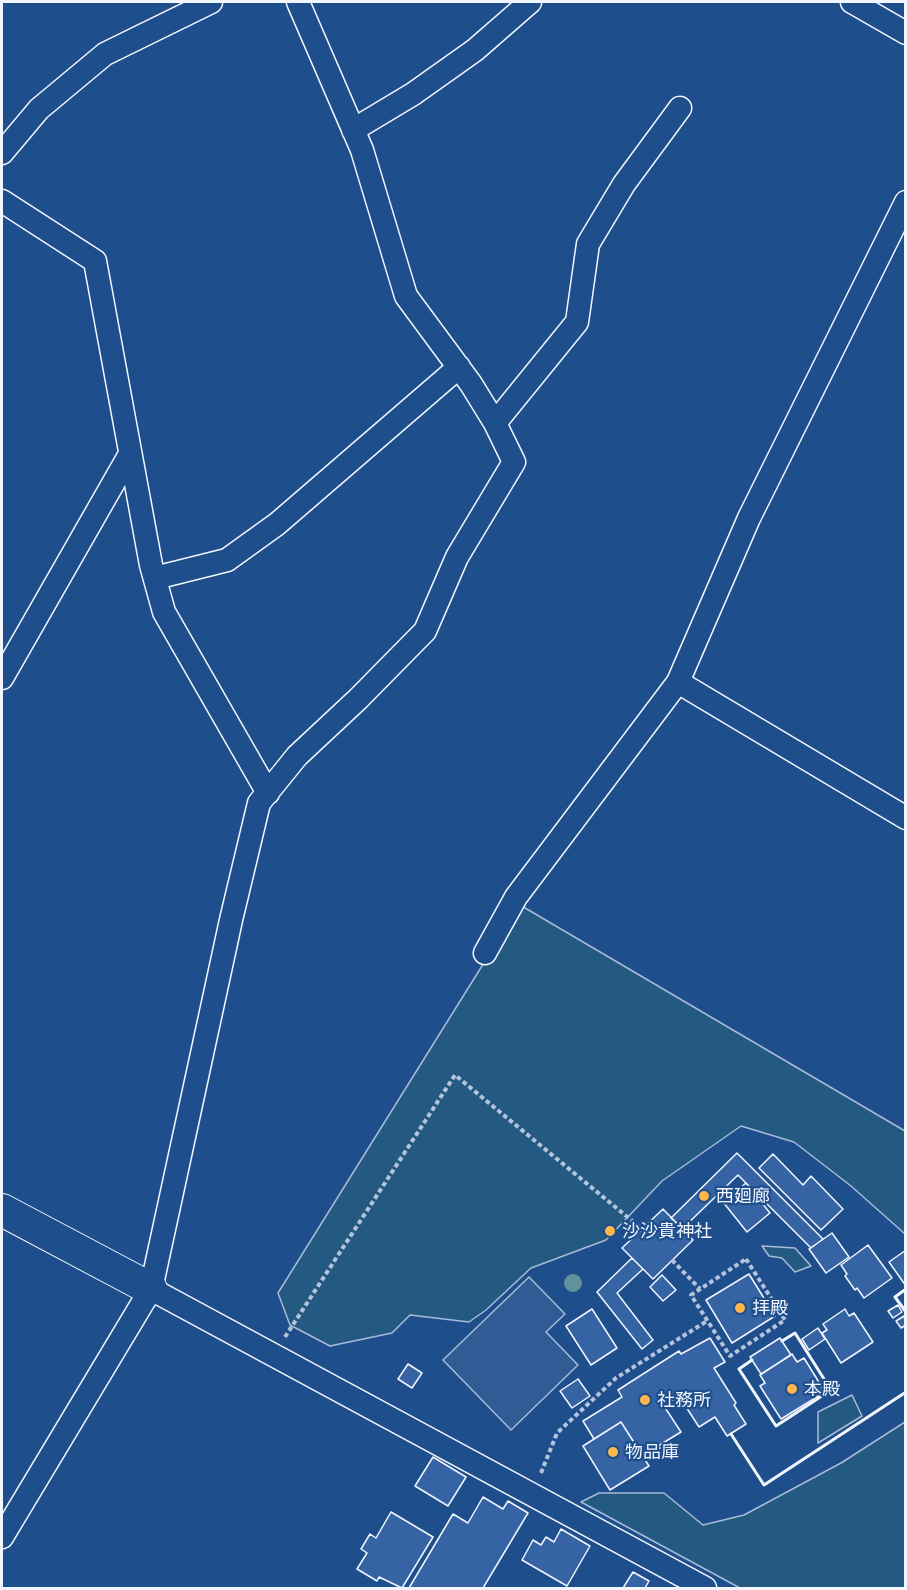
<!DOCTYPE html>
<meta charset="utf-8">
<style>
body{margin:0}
#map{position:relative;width:907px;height:1590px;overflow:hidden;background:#1f4e8c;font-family:Ubuntu,sans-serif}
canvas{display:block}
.frame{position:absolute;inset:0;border:3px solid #f2f6ff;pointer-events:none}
</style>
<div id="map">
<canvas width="907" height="1590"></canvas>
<div class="frame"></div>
</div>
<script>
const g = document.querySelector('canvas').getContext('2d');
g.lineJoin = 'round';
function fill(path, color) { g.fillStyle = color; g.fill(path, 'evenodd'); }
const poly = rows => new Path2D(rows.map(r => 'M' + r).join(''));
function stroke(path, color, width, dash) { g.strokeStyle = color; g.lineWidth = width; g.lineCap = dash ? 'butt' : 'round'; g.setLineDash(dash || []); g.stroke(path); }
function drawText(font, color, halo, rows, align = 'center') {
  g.font = font + ' Ubuntu,"Noto Sans JP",sans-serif'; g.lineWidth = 4.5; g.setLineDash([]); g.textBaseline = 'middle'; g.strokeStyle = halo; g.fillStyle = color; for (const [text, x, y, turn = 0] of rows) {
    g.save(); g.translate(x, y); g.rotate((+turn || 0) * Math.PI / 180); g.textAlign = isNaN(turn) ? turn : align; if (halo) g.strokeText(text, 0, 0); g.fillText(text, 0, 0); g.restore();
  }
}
const green = poly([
 [520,905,905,1131,905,1234,851,1186,794,1142,741,1126,662,1181,606,1240,531,1268,486,1310,469,1322,410,1315,392,1333,330,1346,290,1325,278,1293,520,905],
 [762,1246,795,1248,811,1266,795,1272,782,1258,769,1256,762,1246],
 [852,1395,862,1416,818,1443,818,1412,852,1395],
 [905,1422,905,1588,740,1588,581,1502,599,1493,664,1493,703,1525,744,1515,841,1463,905,1422]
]);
fill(green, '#245a82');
stroke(green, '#a8bbd7', 1.5);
const parking = poly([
 [529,1277,565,1314,546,1332,578,1365,511,1430,443,1360,529,1277]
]);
fill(parking, '#305b95');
stroke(parking, '#a8bbd7', 1.5);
const building = poly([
 [737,1153,823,1239,811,1248,738,1175,682,1229,671,1218,737,1153],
 [773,1154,803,1185,811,1176,843,1209,821,1230,759,1168,773,1154],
 [746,1183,770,1213,747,1232,723,1202,746,1183],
 [663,1209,693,1240,653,1279,622,1248,663,1209],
 [832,1233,849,1257,826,1273,809,1249,832,1233],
 [868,1245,892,1278,864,1298,857,1288,855,1290,845,1276,847,1274,841,1265,868,1245],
 [906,1250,906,1286,889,1262,906,1250],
 [632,1258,643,1269,617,1293,653,1340,642,1349,597,1292,632,1258],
 [749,1274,775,1316,732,1343,706,1300,749,1274],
 [662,1275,676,1290,663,1301,650,1287,662,1275],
 [898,1305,902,1312,893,1318,888,1311,898,1305],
 [592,1309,617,1348,591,1365,566,1326,592,1309],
 [845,1309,849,1316,854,1313,873,1342,841,1363,822,1333,827,1330,823,1324,845,1309],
 [904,1316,906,1325,901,1328,896,1321,904,1316],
 [818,1328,825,1339,809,1350,802,1339,818,1328],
 [710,1338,725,1362,714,1368,736,1403,734,1405,746,1424,727,1436,715,1417,699,1427,679,1396,664,1406,681,1432,658,1446,660,1448,644,1458,621,1422,594,1439,583,1421,622,1397,618,1390,679,1351,681,1354,710,1338],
 [780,1338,791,1355,761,1374,750,1357,780,1338],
 [792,1354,797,1362,804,1358,825,1392,781,1419,760,1386,765,1383,760,1375,792,1354],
 [408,1364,422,1373,412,1388,398,1379,408,1364],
 [578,1379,590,1396,572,1408,560,1391,578,1379],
 [621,1422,649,1466,610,1490,583,1446,621,1422],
 [433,1457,466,1477,448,1506,415,1486,433,1457],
 [483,1497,503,1509,508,1501,528,1513,483,1588,409,1588,453,1514,468,1523,483,1497],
 [391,1512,433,1537,402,1588,379,1577,377,1581,357,1569,367,1553,361,1549,370,1534,376,1538,391,1512],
 [561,1529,590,1546,567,1586,522,1560,533,1540,541,1545,546,1537,554,1542,561,1529],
 [633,1572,649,1581,645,1588,623,1588,633,1572]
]);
fill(building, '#3563a3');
stroke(building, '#f2f6ff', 1.5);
const street = poly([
 [852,2,906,33],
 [353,130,413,94,475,50,530,2],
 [2,153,39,109,105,54,211,2],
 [2,201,95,261,151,565,164,612,268,793],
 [495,423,577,322,588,244,624,184,680,108],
 [155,578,227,560,277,524,459,367],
 [2,678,130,454],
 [678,682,906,818],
 [485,953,516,897,678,682,749,518,906,202],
 [151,1289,705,1588],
 [2,1537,151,1289,231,920,259,803,297,756,358,699,425,631,457,557,514,462,495,423,471,384,406,296,362,150,298,2]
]);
const secondary = poly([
 [2,1210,151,1289]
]);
stroke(street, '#f2f6ff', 25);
stroke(secondary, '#f2f6ff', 34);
stroke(poly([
 [746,1259,785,1320,730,1356,691,1295,746,1259],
 [672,1260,700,1289],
 [285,1337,455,1075,642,1229],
 [541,1473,557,1433,616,1378,707,1321]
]), '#b3c4dc', 4, [4.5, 3]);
stroke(street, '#1f4e8c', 22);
stroke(secondary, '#1f4e8c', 32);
stroke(poly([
 [906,1289,895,1297,906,1312],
 [752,1360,739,1369,776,1426,831,1390,795,1333,782,1341],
 [731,1434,764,1485,906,1392]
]), '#f2f6ff', 3);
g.fillStyle = '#61919a';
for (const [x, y] of [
 [573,1283]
]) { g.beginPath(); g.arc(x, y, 9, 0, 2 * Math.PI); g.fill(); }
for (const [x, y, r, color] of [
 [704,1196,6,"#ffb74d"],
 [610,1231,6,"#ffb74d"],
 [740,1308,6,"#ffb74d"],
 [792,1389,6,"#ffb74d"],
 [645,1400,6,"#ffb74d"],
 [613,1452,6,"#ffb74d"]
]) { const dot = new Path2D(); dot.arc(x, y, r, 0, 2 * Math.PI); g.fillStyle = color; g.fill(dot); stroke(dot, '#1f4e8c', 2); }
drawText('18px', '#f2f6ff', '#1f4e8c', [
 ["西廻廊",716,1196],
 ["沙沙貴神社",622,1231],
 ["拝殿",752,1308],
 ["本殿",804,1389],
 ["社務所",657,1400],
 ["物品庫",625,1452]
], 'left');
</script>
